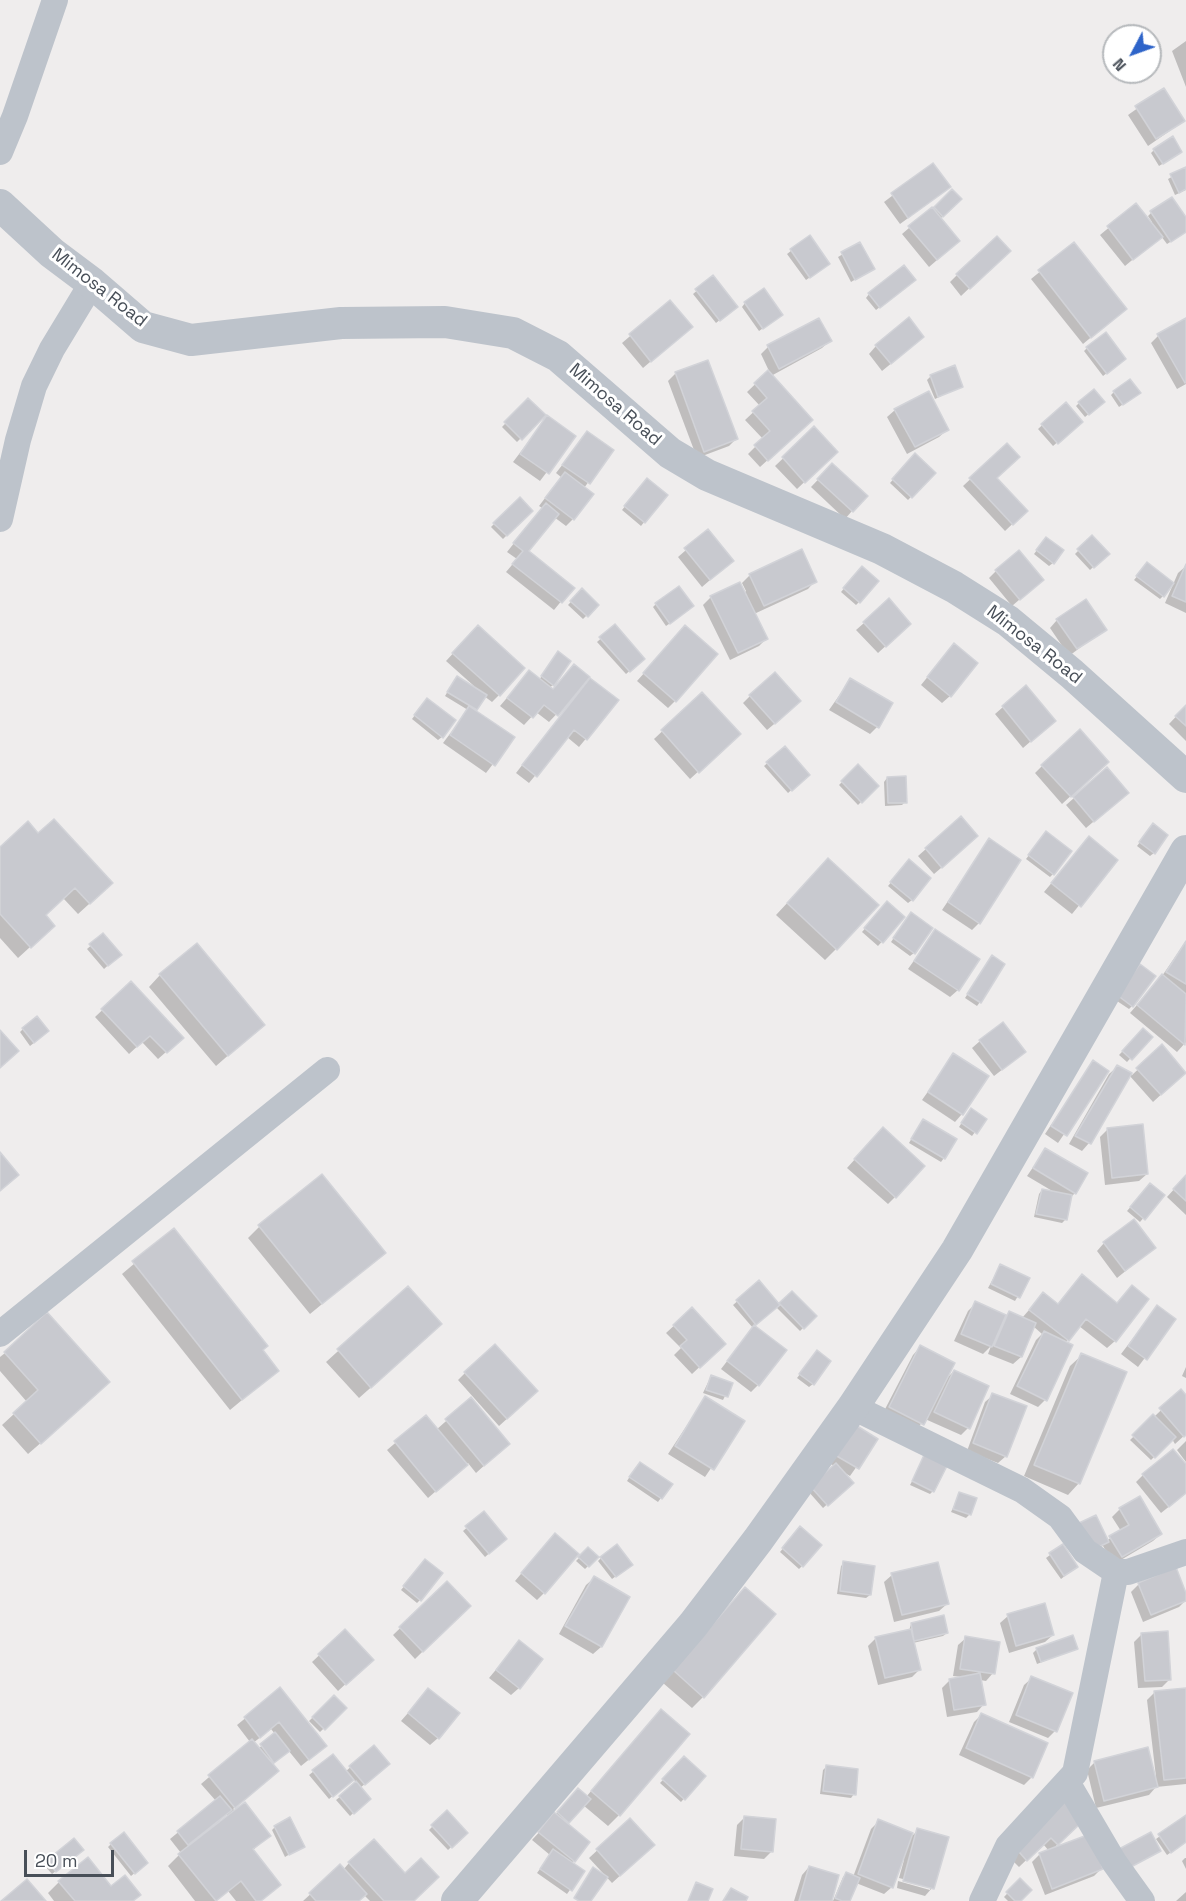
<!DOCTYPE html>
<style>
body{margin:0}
#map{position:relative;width:1186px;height:1901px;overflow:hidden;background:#efeded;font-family:"Space Grotesk",sans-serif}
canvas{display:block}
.north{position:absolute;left:1102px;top:24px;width:60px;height:60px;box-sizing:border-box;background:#fff;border:2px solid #b6b9bc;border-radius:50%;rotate:229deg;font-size:16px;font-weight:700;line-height:24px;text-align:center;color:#484f58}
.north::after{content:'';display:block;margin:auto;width:21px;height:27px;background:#2e64c9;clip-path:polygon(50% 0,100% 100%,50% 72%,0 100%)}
.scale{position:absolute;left:24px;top:1850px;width:90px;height:27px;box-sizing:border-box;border:3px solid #484f58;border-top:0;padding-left:8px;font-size:18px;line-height:21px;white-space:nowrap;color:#484f58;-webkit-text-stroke:4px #fff;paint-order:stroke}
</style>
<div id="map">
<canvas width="1186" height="1901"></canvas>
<div class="north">N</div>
<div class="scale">20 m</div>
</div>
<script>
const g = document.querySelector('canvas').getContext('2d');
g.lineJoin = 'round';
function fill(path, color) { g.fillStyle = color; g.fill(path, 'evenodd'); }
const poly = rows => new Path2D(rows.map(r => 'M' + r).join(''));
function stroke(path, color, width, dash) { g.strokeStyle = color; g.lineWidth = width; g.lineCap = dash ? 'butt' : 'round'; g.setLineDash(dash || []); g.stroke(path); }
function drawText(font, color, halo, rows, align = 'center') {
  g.font = font + ' "Space Grotesk",sans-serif'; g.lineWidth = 6; g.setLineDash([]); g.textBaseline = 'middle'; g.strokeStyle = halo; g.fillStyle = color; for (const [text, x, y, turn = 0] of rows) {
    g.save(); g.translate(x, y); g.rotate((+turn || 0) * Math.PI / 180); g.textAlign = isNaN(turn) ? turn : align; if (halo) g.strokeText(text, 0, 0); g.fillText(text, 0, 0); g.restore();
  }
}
fill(poly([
 [1186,41,1186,87,1172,51],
 [1163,90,1184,121,1148,146,1128,115],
 [1154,150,1177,155,1159,166,1151,153],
 [933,165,941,194,900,224,884,202],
 [1186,169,1186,190,1175,195,1168,179],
 [952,191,960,199,940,219,951,248,929,267,902,234],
 [1136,205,1150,224,1152,222,1148,216,1151,213,1186,220,1186,232,1167,244,1161,236,1125,266,1100,235],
 [809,237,829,264,806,280,787,254],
 [860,244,873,269,851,282,838,257],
 [1074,244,1125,309,1083,344,1031,279],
 [1001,258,961,296,950,282,957,275],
 [713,277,732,310,716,323,693,294],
 [910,283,876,310,866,298,869,294],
 [670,302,691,327,643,368,622,343],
 [745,303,778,318,759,331,742,307],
 [1186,319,1186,384,1177,389,1151,343,1158,336],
 [830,341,822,348,771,376,804,427,760,467,748,454,763,439,745,420,760,406,747,392,769,371,761,354,768,347],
 [915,344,882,371,869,354,876,346],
 [1087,348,1121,362,1103,376,1084,351],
 [676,373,736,439,729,446,697,458,668,381],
 [931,376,962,386,935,399,927,380],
 [1114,392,1135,396,1119,407,1111,395],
 [528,400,544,415,517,442,502,427],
 [1079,403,1099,405,1085,417,1076,406],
 [1065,404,1081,422,1053,446,1038,429],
 [895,410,947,430,939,437,907,454,887,417],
 [547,417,574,436,540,481,513,462],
 [814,429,836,452,797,489,775,466],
 [587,433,612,450,584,488,573,519,566,526,554,517,527,552,572,588,554,610,506,572,517,559,507,552,542,508,539,506,561,477,556,473],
 [1007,445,995,478,1026,511,1005,531,963,486],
 [915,455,934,473,908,500,890,483],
 [832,465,852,511,845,519,811,487],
 [644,483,666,495,641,526,622,510],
 [519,499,531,511,503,539,491,527],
 [708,531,732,561,702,587,678,557],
 [1092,537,1107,554,1090,570,1075,554],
 [1043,542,1053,563,1049,566,1034,554],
 [1186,566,1186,613,1165,603,1178,573],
 [1144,568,1163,596,1160,599,1134,580],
 [859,571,859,602,856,605,841,592],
 [996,571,1034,587,1012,606,989,578],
 [750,575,815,581,808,589,754,614,766,639,759,646,730,660,703,605,711,597,739,584,744,593,746,591,742,583],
 [582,590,597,605,583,619,568,605],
 [656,604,689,610,666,626,653,607],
 [1057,620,1105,629,1069,656,1050,628],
 [864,623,902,631,878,653,856,630],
 [615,626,643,659,626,674,597,642],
 [470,635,499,695,492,702,484,696,474,711,513,738,486,773,443,743,468,710,445,696,454,681,474,686,446,661],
 [678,635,675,701,668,708,637,681],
 [947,653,950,696,942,703,921,685],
 [555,657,553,685,549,688,552,691,574,666,617,701,579,747,567,737,529,783,516,773,569,705,567,703,549,722,536,712,524,725,500,706,529,672,539,680],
 [850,680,877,727,870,734,829,710],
 [702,694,731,742,690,779,654,739],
 [750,696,792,709,767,730,743,703],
 [424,703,442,737,438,740,412,719],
 [1186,706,1186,741,1169,724],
 [1003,707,1046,728,1023,748,995,714],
 [785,748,808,775,788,793,764,766],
 [858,766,877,786,858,805,839,785],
 [1042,766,1100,769,1062,804,1035,773],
 [887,778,905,802,902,805,885,806,884,782],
 [1074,798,1119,800,1086,828,1066,805],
 [961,818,969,844,934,874,918,856],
 [1150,829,1154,853,1150,856,1137,846],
 [38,835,99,895,78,914,63,898,44,916,41,937,18,958,0,938,0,849],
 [1043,837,1053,874,1050,877,1026,859],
 [1089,838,1116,860,1072,914,1044,892],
 [989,840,979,923,972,930,942,910],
 [906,865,912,900,908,903,888,886],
 [816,872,836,949,825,960,776,915],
 [887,903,903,918,878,946,862,932],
 [908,917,914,953,910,956,891,942],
 [935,931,958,990,950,997,908,969],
 [103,935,116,958,104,969,87,949],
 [1186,941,1186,1042,1177,1052,1130,1013,1162,976],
 [989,961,980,1002,977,1006,965,998],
 [1137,969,1132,1006,1129,1009,1114,999],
 [160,975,263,1025,216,1066,149,987],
 [131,983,174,1045,158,1059,142,1042,129,1054,95,1017],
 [23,1029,44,1035,30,1046,20,1032],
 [1143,1030,1150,1037,1127,1062,1119,1055],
 [980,1041,1016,1059,994,1076,972,1048],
 [1162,1047,1178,1079,1153,1102,1129,1075,1089,1143,1082,1151,1069,1144,1109,1074,1117,1067,1132,1075],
 [954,1055,962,1114,955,1122,922,1100],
 [1093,1062,1107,1071,1058,1143,1045,1134],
 [968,1113,985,1119,972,1136,959,1127],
 [920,1124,944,1158,941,1162,909,1143],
 [1108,1129,1147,1174,1139,1181,1105,1185,1100,1137],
 [875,1137,895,1197,888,1204,847,1168],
 [1045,1150,1075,1193,1070,1198,1065,1220,1062,1223,1034,1217,1039,1194,1042,1190,1054,1192,1027,1176],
 [1186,1176,1186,1215,1167,1197],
 [1147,1188,1163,1195,1140,1222,1127,1211],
 [260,1226,384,1253,310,1314,248,1238],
 [174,1230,277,1371,230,1410,122,1274],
 [1104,1243,1154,1248,1117,1278,1097,1251],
 [1000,1266,1028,1279,1015,1301,988,1288],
 [1082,1276,1115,1341,1107,1348,1079,1326,1065,1343,1045,1400,1038,1407,1010,1394,1036,1340,1042,1334,1033,1326,1021,1357,1013,1364,988,1354,991,1346,983,1354,954,1341,968,1311,976,1303,1005,1317,1009,1313,1022,1318,1036,1302,1057,1305],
 [759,1283,779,1306,792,1293,815,1316,800,1331,776,1307,754,1326,758,1385,751,1392,721,1369,753,1328,733,1305],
 [408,1288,429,1336,359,1398,326,1362],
 [1157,1307,1174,1319,1138,1367,1121,1354],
 [692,1309,724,1344,692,1374,674,1355,681,1348,666,1333],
 [920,1347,946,1379,954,1371,968,1428,961,1435,925,1419,915,1431,882,1415,913,1355],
 [5,1353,97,1394,28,1454,2,1425,27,1402,0,1371,0,1357],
 [1082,1355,1079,1483,1068,1495,1024,1476,1070,1366],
 [814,1356,813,1384,809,1387,797,1378],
 [1186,1367,1186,1378,1182,1376],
 [465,1373,529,1399,499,1426,458,1380],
 [711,1376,731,1384,723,1400,703,1393],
 [1181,1391,1186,1397,1186,1434,1175,1444,1172,1439,1151,1460,1130,1440],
 [993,1395,1006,1456,998,1463,967,1451,985,1402],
 [705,1398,743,1421,705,1477,668,1454],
 [471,1399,508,1444,476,1473,468,1463,428,1498,387,1450,426,1417,436,1430],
 [846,1433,876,1439,850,1476,843,1472,852,1482,823,1508,808,1491,835,1466,828,1463],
 [1186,1441,1186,1462,1177,1450],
 [925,1457,933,1491,930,1494,910,1485],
 [636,1467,671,1484,658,1502,627,1481],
 [1186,1467,1186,1493,1161,1513,1136,1482,1143,1475],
 [960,1494,970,1514,966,1518,951,1512],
 [1120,1509,1161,1534,1153,1541,1114,1564,1103,1546,1088,1553,1121,1531,1112,1517],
 [484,1513,502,1542,485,1557,463,1531],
 [797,1532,802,1566,799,1569,780,1552],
 [547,1543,544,1593,537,1600,515,1581],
 [1062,1546,1076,1567,1061,1579,1046,1558],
 [588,1549,597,1557,585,1569,576,1561],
 [601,1558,627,1568,612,1579,598,1561],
 [844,1563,870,1595,866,1598,837,1594,841,1566],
 [422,1565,420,1600,417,1603,401,1590],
 [892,1575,947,1604,939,1611,894,1622,884,1582],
 [594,1578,628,1598,601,1647,593,1654,559,1634,586,1585],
 [447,1583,469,1606,415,1659,393,1635],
 [1139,1584,1186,1597,1186,1600,1179,1607,1143,1622,1131,1592],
 [734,1601,703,1697,692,1708,663,1683],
 [1008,1616,1053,1635,1045,1642,1009,1653,1000,1623],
 [911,1624,947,1633,943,1636,913,1643,919,1670,912,1677,878,1685,868,1646,876,1638,909,1631],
 [345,1631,364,1667,338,1691,312,1662],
 [1141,1635,1170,1679,1162,1687,1138,1688,1134,1642],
 [966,1638,993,1673,986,1681,980,1680,984,1704,977,1712,947,1717,942,1688,950,1680,962,1677,953,1676,958,1645],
 [519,1642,519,1688,511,1695,489,1678],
 [1037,1649,1076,1649,1037,1664,1033,1653],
 [1032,1678,1055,1731,1048,1738,1009,1722,1024,1685],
 [1186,1689,1186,1784,1156,1787,1149,1795,1096,1808,1087,1770,1095,1762,1156,1777,1147,1700,1155,1692],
 [280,1690,317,1753,301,1766,288,1750,271,1764,269,1779,233,1809,269,1836,252,1851,279,1885,261,1901,236,1901,228,1891,216,1901,195,1901,168,1866,181,1853,170,1839,216,1801,201,1784,250,1742,237,1725],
 [271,1729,275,1734,258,1749,253,1743],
 [226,1814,228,1816,220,1823,219,1821],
 [428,1690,438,1738,430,1745,401,1721],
 [334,1697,345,1708,320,1732,309,1721],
 [981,1715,1032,1777,1024,1785,959,1755,974,1722],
 [650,1722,619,1815,608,1826,583,1805,566,1824,574,1861,571,1863,583,1872,567,1894,537,1873,550,1855,532,1840,578,1790,586,1797],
 [373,1747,384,1768,360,1788,369,1799,350,1816,336,1800,357,1783,353,1779,329,1799,309,1775,333,1756,345,1772],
 [684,1758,704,1776,681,1802,660,1783],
 [826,1767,854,1794,851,1798,820,1794,823,1770],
 [447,1812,466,1833,448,1850,429,1830],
 [745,1817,772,1851,764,1859,734,1856,737,1825],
 [1186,1817,1186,1842,1167,1855,1156,1839],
 [630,1820,646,1852,612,1883,589,1858],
 [879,1821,913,1835,918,1830,932,1888,925,1896,897,1888,898,1881,930,1890,930,1886,899,1878,904,1860,902,1860,892,1887,884,1894,856,1883,848,1901,833,1901,843,1877,846,1874,853,1877,871,1829],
 [1081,1821,1052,1850,1101,1869,1094,1876,1045,1895,1032,1862,1040,1854,1049,1851,1043,1844,1019,1867,1005,1853],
 [275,1827,303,1846,285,1857,272,1830],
 [73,1840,78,1854,52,1874,44,1865],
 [111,1844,143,1866,131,1876,108,1847],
 [1185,1858,1186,1858,1186,1869,1182,1861],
 [349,1863,412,1901,370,1901,364,1895,358,1901,303,1901,340,1867,343,1870],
 [809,1867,831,1901,794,1901,802,1875],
 [1020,1880,1019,1901,1008,1901,1004,1897],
 [59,1882,111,1888,132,1901,54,1901,48,1893],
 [1186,1892,1186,1901,1176,1901]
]), '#0003');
const building = poly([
 [1164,88,1185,121,1156,139,1135,106,1164,88],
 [1173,136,1182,152,1163,164,1153,149,1173,136],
 [933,163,951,187,908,218,891,193,933,163],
 [1186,167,1186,189,1179,193,1170,174,1186,167],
 [952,189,962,199,943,217,934,207,952,189],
 [1172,197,1186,217,1186,232,1171,242,1150,211,1172,197],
 [1136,203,1163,237,1133,260,1107,226,1136,203],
 [932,207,960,241,937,260,908,226,932,207],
 [810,235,830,264,810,278,790,249,810,235],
 [997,236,1011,251,970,289,956,274,997,236],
 [860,242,875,269,855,280,841,252,860,242],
 [1074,242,1127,309,1091,338,1038,270,1074,242],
 [904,265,916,280,880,308,868,293,904,265],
 [713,275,738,307,720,321,695,289,713,275],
 [764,288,783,315,763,329,744,302,764,288],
 [670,300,693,327,651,362,629,334,670,300],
 [909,317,924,337,891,364,875,345,909,317],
 [819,318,832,341,779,369,767,345,819,318],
 [1186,318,1186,382,1185,383,1157,334,1186,318],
 [1106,332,1126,359,1107,374,1086,347,1106,332],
 [708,360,738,439,704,452,675,372,708,360],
 [955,365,963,387,938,397,930,375,955,365],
 [768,370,813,420,768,461,754,445,770,431,752,411,767,398,754,383,768,370],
 [1130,379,1141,393,1123,405,1113,391,1130,379],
 [1094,389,1105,402,1089,415,1078,402,1094,389],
 [929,391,949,430,915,447,894,409,929,391],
 [528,398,546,415,522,440,504,422,528,398],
 [1066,402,1083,422,1058,444,1041,424,1066,402],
 [547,415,576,436,549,474,520,454,547,415],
 [814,426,838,452,805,483,782,457,814,426],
 [587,431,614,450,590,484,562,465,587,431],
 [1007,443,1020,457,997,478,1028,511,1013,525,969,478,1007,443],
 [915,453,936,473,912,498,892,479,915,453],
 [832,463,868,496,853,512,817,479,832,463],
 [565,472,594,494,574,520,545,498,565,472],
 [647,478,668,495,645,523,624,506,647,478],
 [520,497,533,511,507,536,493,523,520,497],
 [546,503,559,514,529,551,575,588,562,603,512,564,523,551,513,543,546,503],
 [708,529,734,561,710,580,684,548,708,529],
 [1092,535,1110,554,1094,568,1077,549,1092,535],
 [1046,537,1064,550,1054,564,1036,550,1046,537],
 [802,549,817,582,764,606,749,574,802,549],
 [1019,550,1044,580,1020,600,995,570,1019,550],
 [1147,562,1174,583,1164,597,1136,576,1147,562],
 [1186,564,1186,602,1172,596,1186,564],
 [862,566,879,581,860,603,843,588,862,566],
 [740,582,768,639,738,653,710,596,740,582],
 [679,586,694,606,670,624,655,603,679,586],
 [582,588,599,605,588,617,570,601,582,588],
 [889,598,911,624,886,647,863,622,889,598],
 [1086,599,1107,630,1077,649,1056,619,1086,599],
 [615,624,645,659,630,672,599,637,615,624],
 [478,625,525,668,500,696,452,653,478,625],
 [685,625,718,654,676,702,643,673,685,625],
 [954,643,978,663,951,697,927,677,954,643],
 [558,651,571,661,554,686,541,676,558,651],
 [574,664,590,677,558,716,544,705,533,718,507,698,529,670,553,689,574,664],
 [775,672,801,701,775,724,749,695,775,672],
 [457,676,487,695,477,710,447,692,457,676],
 [590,678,619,700,587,740,574,730,537,777,522,765,590,678],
 [850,678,893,703,879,728,836,702,850,678],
 [1026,685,1056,721,1031,742,1002,706,1026,685],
 [702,692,741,734,699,773,661,730,702,692],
 [427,698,456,720,443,738,414,715,427,698],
 [1186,705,1186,726,1175,716,1186,705],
 [469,706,515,737,495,766,450,735,469,706],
 [1080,729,1109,762,1071,797,1041,765,1080,729],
 [785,746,810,775,792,791,766,762,785,746],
 [858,764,879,786,862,803,841,781,858,764],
 [1107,767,1129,793,1094,822,1073,797,1107,767],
 [906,776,907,803,888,803,887,777,906,776],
 [961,816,978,836,942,868,925,848,961,816],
 [54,819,113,883,90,904,75,888,46,915,55,926,31,948,0,914,0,847,28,821,38,833,54,819],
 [1153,823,1168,835,1155,854,1139,842,1153,823],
 [1046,831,1072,851,1054,875,1028,855,1046,831],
 [1089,836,1118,860,1081,907,1051,883,1089,836],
 [989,838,1021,860,980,924,948,902,989,838],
 [828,858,879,905,837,950,787,903,828,858],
 [909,859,931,878,913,901,890,882,909,859],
 [887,901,905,917,883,943,864,928,887,901],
 [911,912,933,928,915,954,893,938,911,912],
 [935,929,980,959,959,991,914,961,935,929],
 [103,933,122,955,108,966,89,944,103,933],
 [1186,941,1186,984,1166,972,1186,941],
 [197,943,265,1025,228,1056,159,974,197,943],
 [992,955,1005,964,981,1003,967,994,992,955],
 [1140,964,1156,976,1133,1007,1117,995,1140,964],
 [1162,974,1186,994,1185,1045,1137,1005,1162,974],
 [131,981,184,1038,167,1053,150,1036,137,1047,101,1009,131,981],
 [37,1016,49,1031,34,1043,22,1028,37,1016],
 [1003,1022,1026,1052,1002,1070,979,1040,1003,1022],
 [1143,1028,1153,1037,1132,1060,1122,1051,1143,1028],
 [0,1030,19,1051,0,1068,0,1030],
 [1162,1044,1186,1073,1161,1095,1136,1068,1162,1044],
 [953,1053,989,1076,963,1115,928,1092,953,1053],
 [1093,1060,1109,1071,1067,1136,1051,1126,1093,1060],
 [1117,1065,1132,1073,1091,1144,1075,1136,1117,1065],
 [971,1108,987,1119,977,1134,961,1123,971,1108],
 [923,1119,957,1139,945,1159,911,1139,923,1119],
 [1143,1124,1148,1174,1112,1178,1107,1128,1143,1124],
 [883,1127,925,1166,896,1198,854,1159,883,1127],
 [1045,1148,1088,1173,1076,1194,1033,1168,1045,1148],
 [0,1152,19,1175,0,1191,0,1152],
 [322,1174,386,1253,322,1304,258,1225,322,1174],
 [1186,1175,1186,1201,1173,1189,1186,1175],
 [1150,1183,1165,1195,1145,1220,1130,1207,1150,1183],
 [1042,1189,1072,1195,1067,1220,1036,1214,1042,1189],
 [1134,1219,1156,1248,1125,1271,1103,1242,1134,1219],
 [174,1228,268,1346,263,1350,279,1371,242,1400,132,1261,174,1228],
 [1000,1264,1030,1278,1020,1298,991,1284,1000,1264],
 [1082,1274,1117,1303,1132,1285,1149,1299,1116,1342,1086,1319,1069,1341,1029,1310,1043,1292,1058,1304,1082,1274],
 [759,1280,780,1305,756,1325,736,1300,759,1280],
 [408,1286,442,1324,371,1388,337,1349,408,1286],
 [792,1291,817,1316,804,1329,779,1303,792,1291],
 [975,1301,1006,1315,992,1347,961,1334,975,1301],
 [1157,1305,1176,1319,1147,1360,1128,1346,1157,1305],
 [692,1307,726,1344,700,1368,680,1346,687,1340,673,1325,692,1307],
 [1009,1311,1036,1323,1022,1357,994,1346,1009,1311],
 [47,1312,110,1382,41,1444,13,1413,38,1390,4,1352,47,1312],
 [754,1325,787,1350,759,1386,727,1361,754,1325],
 [1044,1331,1073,1345,1047,1401,1017,1386,1044,1331],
 [495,1344,538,1391,507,1419,464,1372,495,1344],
 [920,1345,955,1363,924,1425,889,1407,920,1345],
 [817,1350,831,1361,814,1385,799,1374,817,1350],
 [1081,1353,1127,1372,1080,1484,1034,1465,1081,1353],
 [954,1370,989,1386,970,1429,934,1412,954,1370],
 [711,1375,733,1383,728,1397,706,1390,711,1375],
 [1181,1389,1186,1395,1186,1435,1184,1437,1159,1408,1181,1389],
 [992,1393,1027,1406,1007,1457,973,1443,992,1393],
 [705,1396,745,1421,714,1470,675,1446,705,1396],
 [471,1397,510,1444,484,1466,445,1419,471,1397],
 [1153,1414,1176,1437,1155,1458,1132,1435,1153,1414],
 [426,1415,468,1465,436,1492,394,1441,426,1415],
 [854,1424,878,1439,859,1469,835,1455,854,1424],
 [1173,1449,1186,1464,1186,1493,1169,1507,1142,1474,1173,1449],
 [924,1455,947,1466,934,1492,912,1481,924,1455],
 [640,1462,673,1484,662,1499,629,1477,640,1462],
 [836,1463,854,1483,828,1506,810,1486,836,1463],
 [959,1492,977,1498,971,1515,953,1509,959,1492],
 [1140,1496,1162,1534,1122,1557,1109,1536,1129,1525,1119,1508,1140,1496],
 [484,1511,507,1539,489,1554,465,1526,484,1511],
 [1096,1515,1109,1542,1092,1550,1079,1523,1096,1515],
 [800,1526,822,1545,803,1567,782,1548,800,1526],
 [555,1533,579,1554,545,1594,521,1573,555,1533],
 [617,1544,633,1565,616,1577,600,1557,617,1544],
 [1063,1544,1078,1567,1064,1576,1049,1553,1063,1544],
 [588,1547,599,1557,589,1567,578,1557,588,1547],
 [425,1559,443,1573,421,1601,403,1586,425,1559],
 [843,1561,875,1566,871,1595,840,1591,843,1561],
 [938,1562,949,1604,902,1615,891,1573,938,1562],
 [1176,1567,1186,1593,1186,1601,1151,1615,1138,1583,1176,1567],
 [594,1576,630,1597,602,1647,565,1626,594,1576],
 [447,1581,471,1606,423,1652,399,1627,447,1581],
 [745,1587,776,1614,704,1698,673,1670,745,1587],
 [1045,1603,1054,1635,1016,1646,1007,1614,1045,1603],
 [944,1615,948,1633,914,1641,911,1623,944,1615],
 [345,1629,374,1660,346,1685,318,1654,345,1629],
 [911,1629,921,1670,885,1678,875,1637,911,1629],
 [1168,1631,1171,1680,1145,1681,1141,1633,1168,1631],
 [1073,1635,1078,1649,1041,1662,1036,1648,1073,1635],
 [965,1636,1000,1642,995,1674,960,1669,965,1636],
 [519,1640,543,1659,520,1689,496,1670,519,1640],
 [980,1673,986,1705,954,1710,949,1679,980,1673],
 [1031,1676,1073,1693,1057,1732,1016,1715,1031,1676],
 [280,1687,327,1746,309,1760,279,1722,260,1738,244,1717,280,1687],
 [428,1688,460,1713,439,1739,408,1713,428,1688],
 [1186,1688,1186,1778,1164,1780,1154,1691,1186,1688],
 [334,1695,347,1708,325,1730,312,1717,334,1695],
 [661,1709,690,1734,620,1816,591,1791,661,1709],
 [981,1713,1048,1743,1033,1778,966,1748,981,1713],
 [275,1732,290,1751,274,1763,260,1744,275,1732],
 [252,1739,279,1771,235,1808,208,1775,252,1739],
 [374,1745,390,1764,365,1785,349,1766,374,1745],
 [1148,1747,1158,1787,1104,1801,1094,1761,1148,1747],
 [333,1754,354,1780,333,1797,312,1770,333,1754],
 [684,1756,706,1776,685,1800,662,1779,684,1756],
 [826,1765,858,1769,856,1795,823,1791,826,1765],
 [356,1781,371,1799,354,1814,339,1796,356,1781],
 [578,1788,591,1799,569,1823,557,1812,578,1788],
 [220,1796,232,1810,188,1845,177,1831,220,1796],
 [1061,1798,1083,1821,1058,1845,1051,1838,1027,1861,1012,1844,1061,1798],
 [245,1802,271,1836,253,1849,281,1885,261,1901,256,1901,241,1881,216,1901,178,1854,245,1802],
 [447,1810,468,1833,452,1848,431,1825,447,1810],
 [554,1812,590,1842,575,1862,538,1832,554,1812],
 [1186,1815,1186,1842,1171,1853,1158,1834,1186,1815],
 [744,1816,776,1819,773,1852,741,1849,744,1816],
 [290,1817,305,1847,289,1855,274,1826,290,1817],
 [630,1818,655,1845,620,1876,596,1849,630,1818],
 [878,1819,913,1833,893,1888,858,1874,878,1819],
 [917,1828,949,1837,934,1889,903,1881,917,1828],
 [124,1832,148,1863,135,1874,110,1843,124,1832],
 [1151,1832,1161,1851,1129,1868,1119,1849,1151,1832],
 [1090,1834,1103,1869,1052,1889,1039,1853,1090,1834],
 [74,1838,84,1850,56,1872,47,1860,74,1838],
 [374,1839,405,1873,421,1858,439,1877,414,1901,384,1901,348,1862,374,1839],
 [553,1849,585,1871,572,1891,540,1869,553,1849],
 [88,1857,111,1886,125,1875,141,1895,133,1901,75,1901,58,1881,88,1857],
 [340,1864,367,1894,359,1901,316,1901,309,1893,340,1864],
 [809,1866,839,1875,832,1901,799,1901,809,1866],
 [593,1867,608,1877,591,1901,579,1901,574,1898,593,1867],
 [846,1872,860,1878,850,1901,842,1901,835,1898,846,1872],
 [1020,1878,1032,1890,1021,1901,1015,1901,1006,1892,1020,1878],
 [27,1879,46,1901,1,1901,27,1879],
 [696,1882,713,1889,708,1901,688,1901,696,1882],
 [731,1888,748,1897,746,1901,723,1901,731,1888]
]);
fill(building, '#c8c9cf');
stroke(building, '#d2d3d8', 1.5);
stroke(poly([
 [0,152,15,116,55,0],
 [0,519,18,440,34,386,52,349,92,283],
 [0,1334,327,1070],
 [853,1407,1022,1490,1060,1517,1085,1551,1116,1572,1128,1572,1186,1552],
 [1067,1782,1114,1862,1142,1901],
 [982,1901,1008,1846,1075,1773,1116,1572]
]), '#bdc3cb', 26);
stroke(poly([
 [0,205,52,253,92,283,143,327,191,340,341,323,445,322,513,333,558,356,670,453,707,475,882,549,954,587,1008,621,1072,674,1186,777],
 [457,1901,693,1625,758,1540,853,1407,957,1250,1186,851]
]), '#bdc3cb', 32);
drawText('18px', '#484f58', '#fff', [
 ["Mimosa Road",99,288,38],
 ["Mimosa Road",615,405,41],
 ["Mimosa Road",1034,645,38]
]);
</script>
